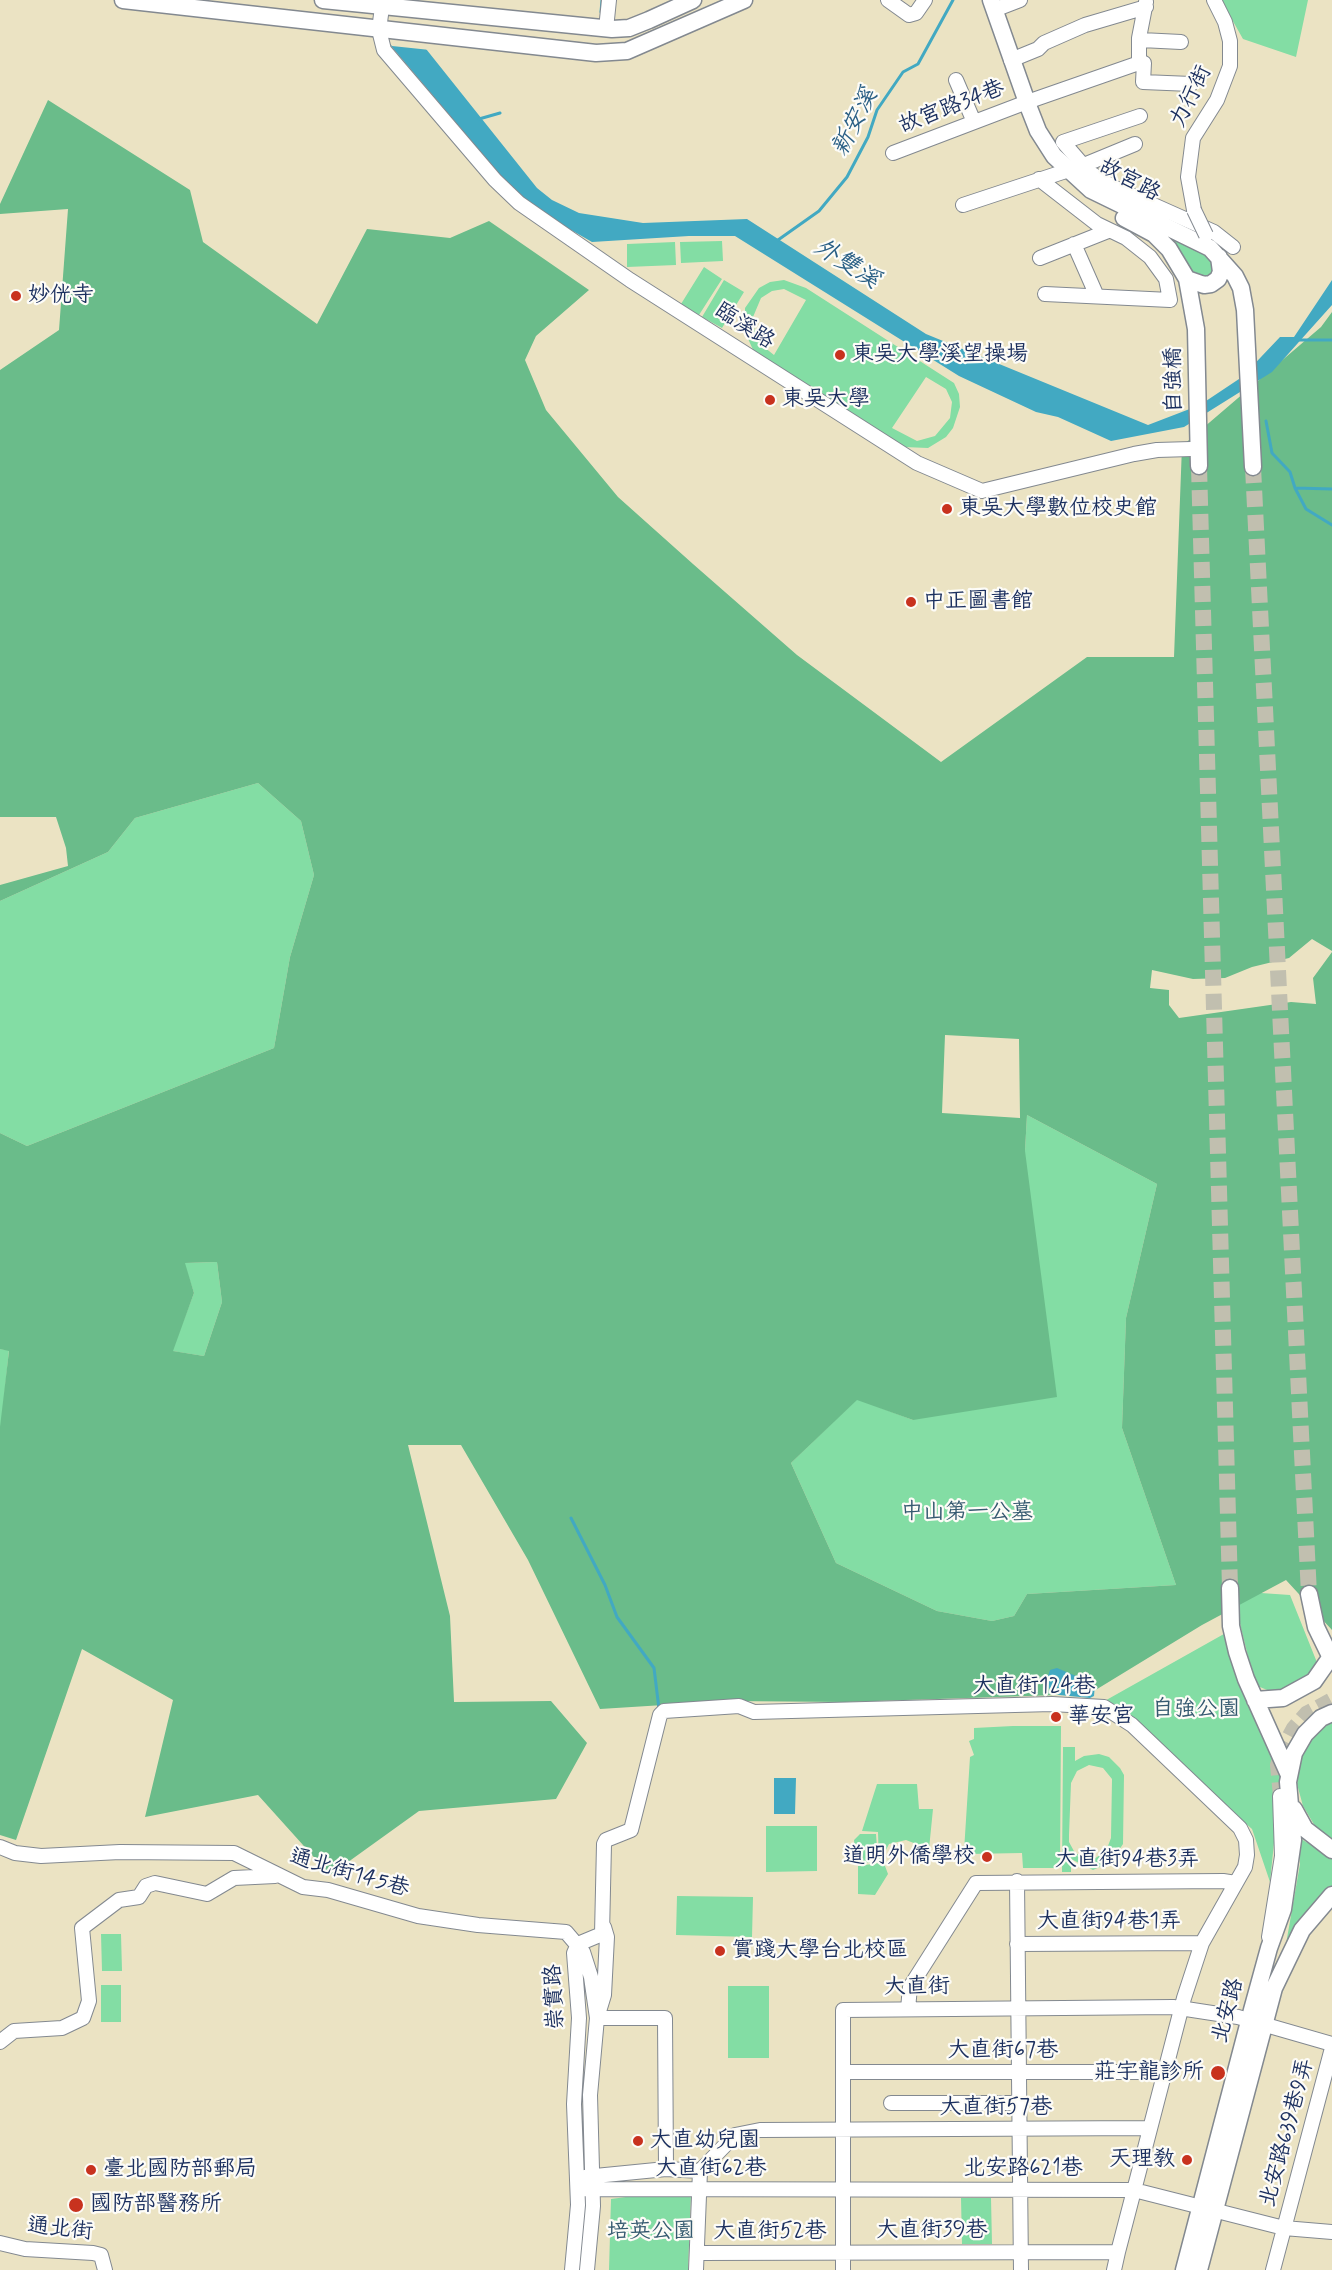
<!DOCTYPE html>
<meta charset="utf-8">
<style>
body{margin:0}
canvas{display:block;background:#ebe3c3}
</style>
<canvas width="1332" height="2270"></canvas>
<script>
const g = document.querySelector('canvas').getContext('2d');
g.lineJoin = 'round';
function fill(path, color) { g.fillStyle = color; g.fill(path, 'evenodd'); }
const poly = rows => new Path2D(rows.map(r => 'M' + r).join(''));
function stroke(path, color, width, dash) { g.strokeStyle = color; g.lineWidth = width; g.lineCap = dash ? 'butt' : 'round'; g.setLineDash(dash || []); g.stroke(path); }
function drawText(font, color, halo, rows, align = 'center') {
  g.font = font + ' Mynerve,"LXGW WenKai TC",sans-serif'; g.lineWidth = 4.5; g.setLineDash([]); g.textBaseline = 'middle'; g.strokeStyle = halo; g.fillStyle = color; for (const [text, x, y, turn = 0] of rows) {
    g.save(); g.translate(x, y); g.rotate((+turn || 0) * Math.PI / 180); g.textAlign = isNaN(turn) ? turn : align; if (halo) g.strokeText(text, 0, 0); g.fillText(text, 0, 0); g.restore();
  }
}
fill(poly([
 [1221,0,1308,0,1296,57,1243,39],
 [1160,233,1193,246,1211,259,1217,273,1198,281],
 [722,241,723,261,681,263,680,242],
 [675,242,676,265,627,267,627,244],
 [704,267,722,279,699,315,681,304],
 [724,280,744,292,722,328,702,317],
 [784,280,806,288,954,383,959,394,960,407,953,428,946,437,928,448,904,447,754,352,745,332,745,308,759,288,770,282],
 [784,289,806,300,774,355,759,343,755,335,753,317,761,298,772,291],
 [926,377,946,389,952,402,950,418,935,436,917,441,892,428],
 [258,783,301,821,314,875,290,957,274,1048,27,1146,0,1133,0,901,108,852,135,818],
 [1027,1115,1157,1184,1126,1318,1122,1428,1176,1585,1027,1594,1014,1616,992,1621,937,1611,836,1563,791,1463,857,1399,913,1420,1025,1151],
 [217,1262,222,1302,204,1356,172,1351,194,1293,184,1263],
 [0,1349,9,1350,1,1428,0,1427],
 [1232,1591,1290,1595,1320,1670,1277,1694,1255,1685],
 [1231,1630,1281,1774,1270,1882,1252,1829,1123,1715,1101,1703],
 [1332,1721,1332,1839,1315,1826,1303,1806,1297,1784,1300,1761,1309,1740],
 [1013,1726,1061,1726,1060,1868,1023,1868,1022,1853,968,1854,964,1851,970,1757,974,1755,969,1741,974,1739,974,1728],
 [1063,1747,1075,1747,1075,1761,1084,1756,1099,1754,1109,1757,1120,1768,1124,1775,1123,1844,1111,1862,1093,1870,1071,1859,1071,1872,1062,1872],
 [1089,1765,1103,1768,1112,1779,1111,1838,1106,1851,1094,1859,1088,1859,1075,1853,1069,1842,1069,1835,1071,1783,1077,1771],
 [877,1784,917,1784,919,1809,933,1809,929,1849,906,1840,889,1844,882,1858,888,1874,875,1895,858,1894,858,1866,879,1863,878,1832,862,1831],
 [766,1826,817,1826,817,1871,766,1872],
 [860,1834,876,1834,878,1862,856,1863,854,1840],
 [1298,1837,1332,1858,1332,1891,1286,1944,1300,1864],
 [677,1896,753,1897,752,1937,676,1935],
 [101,1934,121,1934,122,1971,102,1971],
 [101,1985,121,1985,121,2022,101,2022],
 [728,1986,769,1986,769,2058,728,2058],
 [648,2194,691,2194,688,2270,609,2270,611,2199],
 [961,2198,991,2198,992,2244,962,2244]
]), '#83dda4');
fill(poly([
 [48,100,190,190,203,242,317,324,367,229,450,238,489,221,589,290,536,336,525,360,546,410,618,497,693,564,797,655,941,762,1087,657,1174,657,1182,446,1321,327,1332,312,1332,951,1312,939,1289,958,1252,967,1225,978,1193,979,1152,970,1150,988,1169,990,1169,1005,1179,1018,1291,1002,1316,1004,1313,978,1332,952,1332,1630,1286,1580,1202,1625,1089,1694,845,1702,727,1701,600,1709,528,1560,461,1445,408,1445,450,1616,454,1702,551,1701,587,1743,556,1799,419,1811,330,1875,258,1795,145,1817,173,1700,82,1649,16,1840,0,1835,0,1427,9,1351,0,1349,0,1133,27,1146,274,1048,290,957,314,875,301,821,258,783,135,818,108,852,0,901,0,885,68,866,66,848,56,817,0,817,0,370,59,330,68,209,0,214,0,204],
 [945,1035,1019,1039,1020,1118,942,1113],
 [1027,1115,1157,1184,1126,1318,1122,1428,1176,1585,1027,1594,1014,1616,992,1621,937,1611,836,1563,791,1463,857,1400,913,1420,1057,1397,1025,1151],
 [217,1262,222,1302,204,1356,173,1351,194,1293,185,1263]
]), '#6abc8a');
fill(poly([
 [352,0,387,0,537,188,552,200,579,213,643,223,747,219,926,334,1148,425,1200,405,1242,377,1280,337,1294,337,1332,280,1332,305,1272,372,1184,427,1111,441,1058,417,1036,412,959,376,735,236,689,236,592,242,524,203],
 [1057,1668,1095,1684,1094,1696,1090,1698,1059,1695,1049,1688,1047,1679,1050,1670],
 [774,1778,796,1778,795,1814,774,1814]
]), '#42a9c2');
fill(poly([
 [391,0,430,50,392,46,358,12]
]), '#ebe3c3');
stroke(poly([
 [601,12,602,0],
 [479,119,500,113],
 [778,240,819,211,847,177,868,137,877,110,903,72,918,64,953,0],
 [1298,340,1332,340],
 [1266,421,1272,453,1290,472,1295,488,1332,489],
 [1295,488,1306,509,1332,525],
 [571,1518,605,1585,617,1617,654,1668,659,1709]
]), '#42a9c2', 3);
stroke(poly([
 [1280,1796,1277,1765,1285,1743,1293,1728,1306,1713,1332,1699]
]), '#c1bfaf', 14, [14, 7]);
stroke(poly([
 [1199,466,1230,1588],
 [1253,467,1309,1594]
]), '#c1bfaf', 16, [16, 8]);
const minor = poly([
 [888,0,909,15,916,13,925,0],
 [382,7,379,30,384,50,495,180,519,203,630,280,917,463,982,491,1134,454,1157,450,1191,449],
 [994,10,1020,0],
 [606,29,609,0],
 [1141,40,1181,42],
 [1011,60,1038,49,1044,43,1085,25,1146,7],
 [1139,63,1144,63,1143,82,1191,84],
 [1139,63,1139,38,1146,2],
 [956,80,974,122],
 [1140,116,1063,142,1089,172,1113,187,1214,232,1233,247],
 [893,153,1027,102,1139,63],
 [1039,179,1097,224,1126,238,1150,257,1166,279,1170,300,1045,294],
 [963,205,1084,165,1135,144],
 [1194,210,1188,177,1193,138,1217,100,1230,66,1230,41,1225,22,1214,0],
 [1074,244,1096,294],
 [1040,258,1108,231],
 [0,1847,15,1853,41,1856,120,1852,234,1853,303,1887,328,1890,418,1916,478,1925,566,1932,583,1952,591,1977,597,2018,590,2095,593,2206,587,2270],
 [1017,1881,1021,2270],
 [604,1927,607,1937,604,1995,597,2018,665,2018,666,2169],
 [1269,1937,1282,1856,1280,1796],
 [578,1944,602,1934,604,1844,606,1840,631,1830,660,1715,664,1711,739,1706,754,1712,1052,1704,1104,1707,1132,1725,1240,1828,1246,1840,1247,1855,1245,1867,1202,1943,1184,1998,1118,2252,697,2253],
 [1017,1944,1202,1943],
 [908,2009,910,1987,976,1883,1223,1881,1236,1883],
 [0,2042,14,2031,62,2028,83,2018,89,2001,82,1928,119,1900,139,1897,146,1886,155,1883,207,1894,234,1878,275,1876],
 [843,2072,1163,2072],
 [891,2103,1019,2103],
 [585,2177,666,2169,700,2171],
 [578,2189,1134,2190,1284,2228,1332,2232],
 [0,2243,25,2249,93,2253,101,2255,105,2270],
 [572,2270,578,2205,574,2104,579,2018,574,1953,578,1944],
 [696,2270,700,2171,735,2135,760,2130,1150,2128],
 [843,2270,843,2010,1173,2007,1238,2017,1332,2044],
 [1114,2270,1118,2252],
 [1273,2270,1332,2048]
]);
const major = poly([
 [123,0,596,53,627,51,744,0],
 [323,0,612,29,629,28,649,20,693,0],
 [991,0,1029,108,1038,131,1054,156,1091,190,1210,248,1235,276,1241,288,1245,310,1253,467],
 [1124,218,1154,234,1169,249,1187,279,1196,329,1199,466],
 [1187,279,1204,285,1211,284,1218,279,1221,272,1219,257],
 [1230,1588,1231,1626,1237,1652,1246,1679,1289,1775],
 [1309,1594,1316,1627,1332,1660],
 [1255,1700,1283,1698,1314,1681,1330,1658],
 [1294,1809,1305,1829,1332,1850],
 [1184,2270,1252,2010,1269,1948,1283,1909,1293,1840,1288,1782,1294,1753,1305,1734,1321,1718,1332,1713],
 [1199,2270,1274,1988,1302,1930,1332,1895]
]);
stroke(minor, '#838990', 16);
stroke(major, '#838990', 19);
stroke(minor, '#fff', 14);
stroke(major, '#fff', 16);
const minorBridge = poly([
 [1194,210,1206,235]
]);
stroke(minorBridge, '#838990', 16, []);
stroke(minorBridge, '#fff', 14);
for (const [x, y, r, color] of [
 [16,296,6,"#c8321e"],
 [840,355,6,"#c8321e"],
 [770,400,6,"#c8321e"],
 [947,509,6,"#c8321e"],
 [911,602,6,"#c8321e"],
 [1056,1717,6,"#c8321e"],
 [987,1857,6,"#c8321e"],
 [720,1951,6,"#c8321e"],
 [1218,2073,8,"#c8321e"],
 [638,2141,6,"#c8321e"],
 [1187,2160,6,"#c8321e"],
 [91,2170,6,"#c8321e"],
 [76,2205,8,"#c8321e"]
]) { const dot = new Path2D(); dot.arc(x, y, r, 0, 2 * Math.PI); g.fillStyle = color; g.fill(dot); stroke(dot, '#fdfcf7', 2); }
drawText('22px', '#1b2f5e', '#fdfcf7', [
 ["力行街",1192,97,-64],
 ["故宮路34巷",952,108,-21],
 ["故宮路",1129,181,28],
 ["臨溪路",744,327,33],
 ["自強橋",1175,380,-91],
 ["大直街124巷",1034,1687],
 ["大直街94巷3弄",1127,1860],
 ["通北街145巷",349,1874,16],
 ["大直街94巷1弄",1109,1922],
 ["大直街",917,1988,-1],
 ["崇實路",556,1997,-93],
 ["北安路",1229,2011,-75],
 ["大直街67巷",1003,2051],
 ["大直街57巷",996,2108],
 ["北安路639巷9弄",1288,2133,-75],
 ["大直街62巷",711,2169],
 ["北安路621巷",1023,2169],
 ["通北街",60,2230,6],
 ["大直街39巷",932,2231],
 ["大直街52巷",770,2232]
]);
drawText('22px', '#1b2f5e', '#fdfcf7', [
 ["妙侊寺",28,296],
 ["東吳大學溪望操場",852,355],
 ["東吳大學",782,400],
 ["東吳大學數位校史館",959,509],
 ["中正圖書館",923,602],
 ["華安宮",1068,1717],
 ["道明外僑學校",975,1857,"right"],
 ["實踐大學台北校區",732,1951],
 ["莊宇龍診所",1204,2073,"right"],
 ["大直幼兒園",650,2141],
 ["天理教",1175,2160,"right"],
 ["臺北國防部郵局",103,2170],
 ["國防部醫務所",90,2205]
], 'left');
drawText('22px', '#355a70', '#fdfcf7', [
 ["中山第一公墓",967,1513],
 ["自強公園",1196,1710],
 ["培英公園",651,2232]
]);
drawText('italic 24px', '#2b6086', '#fdfcf7', [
 ["新安溪",856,123,-63],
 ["外雙溪",846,265,32]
]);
</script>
